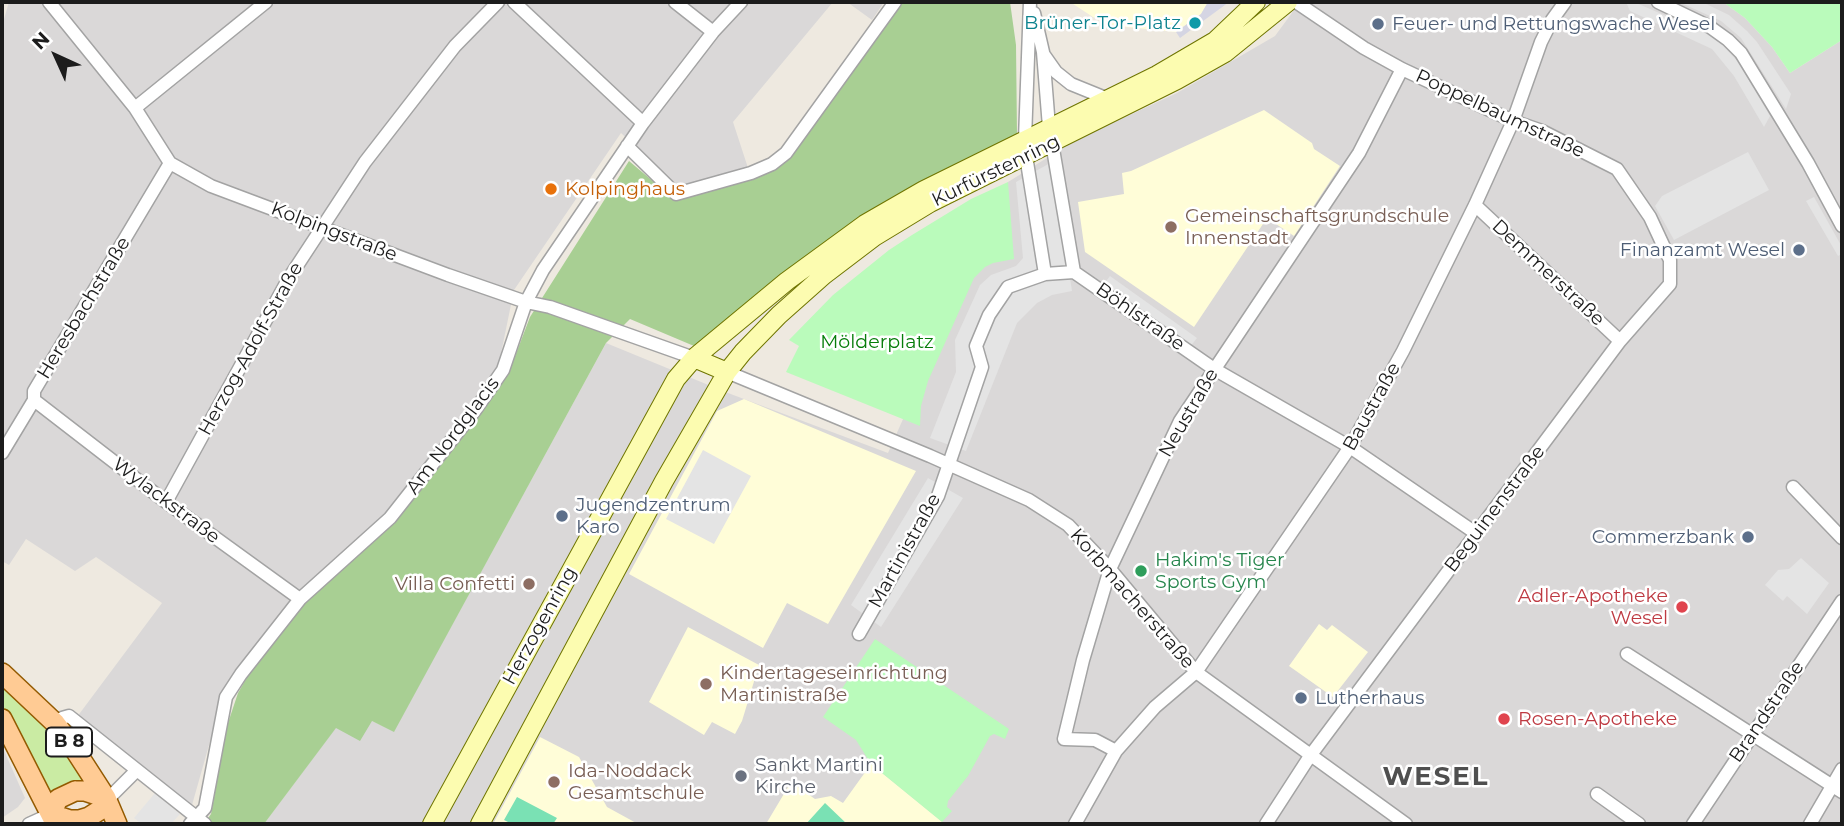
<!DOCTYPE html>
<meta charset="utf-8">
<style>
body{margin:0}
#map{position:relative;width:1844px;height:826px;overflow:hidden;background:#eee9e0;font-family:Montserrat,sans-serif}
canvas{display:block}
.frame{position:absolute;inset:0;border:4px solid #1c1c1c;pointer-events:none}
.north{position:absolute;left:21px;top:21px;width:70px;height:70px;-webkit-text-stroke:5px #fff;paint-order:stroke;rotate:315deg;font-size:19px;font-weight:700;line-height:28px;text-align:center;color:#1c1c1c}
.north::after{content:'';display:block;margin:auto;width:24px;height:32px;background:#1c1c1c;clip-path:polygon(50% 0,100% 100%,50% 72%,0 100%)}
</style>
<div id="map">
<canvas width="1844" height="826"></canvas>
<div class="frame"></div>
<div class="north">N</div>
</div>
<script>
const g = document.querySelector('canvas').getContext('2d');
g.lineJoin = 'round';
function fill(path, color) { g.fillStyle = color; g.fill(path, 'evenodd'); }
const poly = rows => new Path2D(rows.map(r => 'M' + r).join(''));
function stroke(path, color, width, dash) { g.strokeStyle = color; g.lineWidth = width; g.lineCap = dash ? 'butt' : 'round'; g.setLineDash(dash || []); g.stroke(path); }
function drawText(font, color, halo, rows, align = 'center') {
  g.font = font + ' Montserrat,sans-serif'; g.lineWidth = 5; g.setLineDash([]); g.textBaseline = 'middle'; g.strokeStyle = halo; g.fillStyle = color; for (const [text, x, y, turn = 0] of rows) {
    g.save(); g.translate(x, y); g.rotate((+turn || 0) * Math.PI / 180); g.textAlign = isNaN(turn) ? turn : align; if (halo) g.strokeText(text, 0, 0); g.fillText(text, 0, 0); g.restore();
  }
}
fill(poly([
 [9,2,833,2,733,122,749,171,681,189,621,133,514,290,498,368,474,406,386,514,302,591,226,685,192,805,77,717,162,603,96,557,75,571,26,539,9,565,2,561,2,26],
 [847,2,884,2,872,20],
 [1300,2,1723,2,1745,18,1772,47,1790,73,1842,40,1842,824,264,824,336,727,372,721,394,731,606,343,728,393,888,453,1008,182,1076,140,1177,93,1275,36],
 [2,746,25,798,18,807,2,818]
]), '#dad8d8');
fill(poly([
 [1070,2,1208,2,1201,14,1176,32,1116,26,1093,17],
 [1264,110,1312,143,1314,149,1340,166,1294,236,1267,218,1194,327,1085,252,1078,202,1124,194,1122,173,1131,171],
 [744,399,916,471,828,624,787,603,763,648,629,574,717,411],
 [1319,624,1327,630,1332,625,1368,652,1333,697,1289,666],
 [688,627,759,665,742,721,735,734,712,722,704,735,649,702],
 [540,737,579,757,607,807,638,824,493,824],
 [871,764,945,824,766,824,791,782,815,799,831,796,843,803]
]), '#fffdd8');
fill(poly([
 [2,683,49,728,88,781,61,788,48,795,2,706]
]), '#caeba3');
fill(poly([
 [899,2,1010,2,1016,45,1017,134,856,221,694,346,630,319,606,343,394,732,372,721,360,741,336,728,264,824,204,824,211,814,227,726,238,693,254,665,305,602,395,522,489,402,509,372,530,317,629,161,674,199,775,166]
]), '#a8cf93');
fill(poly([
 [1723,2,1842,2,1842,40,1790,73,1772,47,1745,18],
 [1008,182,1014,259,993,263,985,267,974,278,928,381,921,406,920,426,786,372,799,346,789,340,833,295,889,250,912,235,971,199],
 [875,639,1009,729,1005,739,994,734,990,736,968,776,948,801,947,807,952,811,942,822,871,764,856,740,823,717]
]), '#bafbbb');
fill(poly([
 [517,797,557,818,553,824,512,824,504,820],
 [825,803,847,824,806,824]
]), '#7ae1b4');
fill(poly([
 [1626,2,1634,2,1680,22,1708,34,1722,44,1739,63,1770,116,1764,127,1734,76,1712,49,1630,11],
 [1679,2,1702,2,1729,15,1747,31,1757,42,1791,94,1786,109,1741,38,1721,21],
 [1748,152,1769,190,1674,240,1655,206,1662,196],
 [1052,162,1072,291,1052,295,1037,303,1017,323,966,451,930,438,956,372,955,340,980,285,991,275,1016,266,1023,258,1016,182],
 [1814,197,1842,247,1842,254,1838,256,1806,201],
 [1110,276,1197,338,1190,347,1103,285],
 [703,450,751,476,714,544,666,519],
 [928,478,963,498,881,627,851,605],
 [1801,558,1829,583,1807,614,1787,596,1783,601,1765,585,1778,570,1789,569],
 [155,793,180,814,171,824,142,824,134,818]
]), '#e4e4e4');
fill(poly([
 [1208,2,1229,2,1180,38,1176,32,1201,14]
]), '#d5d5e3');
const minor = poly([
 [49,2,135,108,170,163,211,186,448,275,526,302,550,307,694,358],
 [514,2,643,123],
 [675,2,713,32],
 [1658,2,1710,27,1728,40,1741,53,1808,163,1842,226],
 [1034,13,1043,52,1049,127],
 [1044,55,1056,72,1071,84,1108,99],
 [135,108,266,2],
 [1025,139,1030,2],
 [1052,143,1074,272],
 [627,146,676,194,751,173,772,164,786,153,895,2],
 [1026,156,1045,274],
 [1475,205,1620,341],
 [1074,272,1214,369,1350,447,1477,534],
 [727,372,930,456,1029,500,1068,525,1110,569,1196,672,1406,824],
 [34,400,166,502,300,599],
 [2,453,34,400,34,391,170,163],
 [1793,487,1842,538],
 [166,502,289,278,365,162,455,46,498,2],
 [859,634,938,496,982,367,976,346,989,315,1008,287,1045,274,1074,272],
 [1627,654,1842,792],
 [62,718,69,716,205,824],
 [1116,751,1095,740,1064,739,1083,660,1110,569,1180,421,1359,153,1402,69],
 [1597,794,1639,824],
 [106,798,112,795,136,771],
 [29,824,51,814],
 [190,824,205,808,226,697,241,674,300,599,390,518,476,409,503,370,526,302,543,270,643,123,713,32,741,2],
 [1075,824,1116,751,1155,707,1196,672,1350,447,1403,351,1475,205,1513,121,1541,42,1552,20,1565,2],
 [1266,824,1310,756,1620,341,1670,284,1670,260,1650,217,1617,169,1542,131,1513,121,1402,69,1364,48,1296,2],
 [1693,824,1842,601],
 [1810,824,1842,769]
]);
const secondary = poly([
 [694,358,727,372],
 [432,824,676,379,694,358,787,281,865,224,924,190,1157,75,1215,41,1256,2],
 [480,824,664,481,727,372,743,352,779,315,824,275,874,237,930,203,1177,80,1225,53,1288,2]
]);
const primary = poly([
 [2,673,55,723,75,750,106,798,117,824],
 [2,719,54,821],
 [75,791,85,791,106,798,100,810,89,817,79,820,70,820,51,814,58,799,75,791]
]);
stroke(minor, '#a3a3a3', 15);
stroke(secondary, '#6f7500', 20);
stroke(primary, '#935a00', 22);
stroke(minor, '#fff', 12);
stroke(secondary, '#fcfcb0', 18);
stroke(primary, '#ffcb94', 19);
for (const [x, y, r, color] of [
 [1195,23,7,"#0f9aa8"],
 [1378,24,7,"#5c6f8a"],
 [551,189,7,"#e8710a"],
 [1171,227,7,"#8d6e63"],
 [1799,250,7,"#5c6f8a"],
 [562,516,7,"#5c6f8a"],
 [1748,537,7,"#5c6f8a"],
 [1141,571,7,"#2e9e5b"],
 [529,584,7,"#8d6e63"],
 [1682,607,7,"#e0444e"],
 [706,684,7,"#8d6e63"],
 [1301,698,7,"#5c6f8a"],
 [1504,719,7,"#e0444e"],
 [741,776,7,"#6b7280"],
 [554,782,7,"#8d6e63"]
]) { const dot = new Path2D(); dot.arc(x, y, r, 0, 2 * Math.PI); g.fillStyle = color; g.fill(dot); stroke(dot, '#fff', 2.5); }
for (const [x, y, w] of [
 [69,742,46]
]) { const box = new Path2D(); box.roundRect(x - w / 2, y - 14.5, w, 29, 5); g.fillStyle = '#fff'; g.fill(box); stroke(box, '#1c1c1c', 2); }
drawText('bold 18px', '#1c1c1c', null, [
 ["B 8",69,742]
]);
drawText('19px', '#0d838f', '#fff', [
 ["Brüner-Tor-Platz",1181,23]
], 'right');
drawText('19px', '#4e5e75', '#fff', [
 ["Feuer- und Rettungswache Wesel",1392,24],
 ["Finanzamt Wesel",1785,250,"right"],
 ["Jugendzentrum",576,505],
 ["Karo",576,527],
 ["Commerzbank",1734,537,"right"],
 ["Lutherhaus",1315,698]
], 'left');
drawText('19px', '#1c1c1c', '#fff', [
 ["Poppelbaumstraße",1500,114,25],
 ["Kurfürstenring",996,171,-26],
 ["Kolpingstraße",334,232,21],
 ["Demmerstraße",1548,273,43],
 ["Heresbachstraße",84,308,-59],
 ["Böhlstraße",1140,317,35],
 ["Herzog-Adolf-Straße",251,349,-61],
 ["Baustraße",1372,407,-61],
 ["Neustraße",1189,413,-60],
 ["Am Nordglacis",453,436,-53],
 ["Wylackstraße",166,501,37],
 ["Beguinenstraße",1495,509,-53],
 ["Martinistraße",905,551,-61],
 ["Korbmacherstraße",1132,599,49],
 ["Herzogenring",540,626,-61],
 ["Brandstraße",1767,712,-56]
]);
drawText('19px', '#c56008', '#fff', [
 ["Kolpinghaus",565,189]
], 'left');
drawText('19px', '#785e54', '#fff', [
 ["Gemeinschaftsgrundschule",1185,216],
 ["Innenstadt",1185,238],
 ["Villa Confetti",515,584,"right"],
 ["Kindertageseinrichtung",720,673],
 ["Martinistraße",720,695],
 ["Ida-Noddack",568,771],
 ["Gesamtschule",568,793]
], 'left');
drawText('19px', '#067d0a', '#fff', [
 ["Mölderplatz",877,342]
]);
drawText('19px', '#27864d', '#fff', [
 ["Hakim's Tiger",1155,560],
 ["Sports Gym",1155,582]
], 'left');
drawText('19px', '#be3a42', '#fff', [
 ["Adler-Apotheke",1668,596],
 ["Wesel",1668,618],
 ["Rosen-Apotheke",1518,719,"left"]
], 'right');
drawText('19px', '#5b616d', '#fff', [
 ["Sankt Martini",755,765],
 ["Kirche",755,787]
], 'left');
g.letterSpacing = '2px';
drawText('bold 26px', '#4f4f4f', '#fff', [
 ["WESEL",1436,777]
]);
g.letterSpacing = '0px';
</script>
